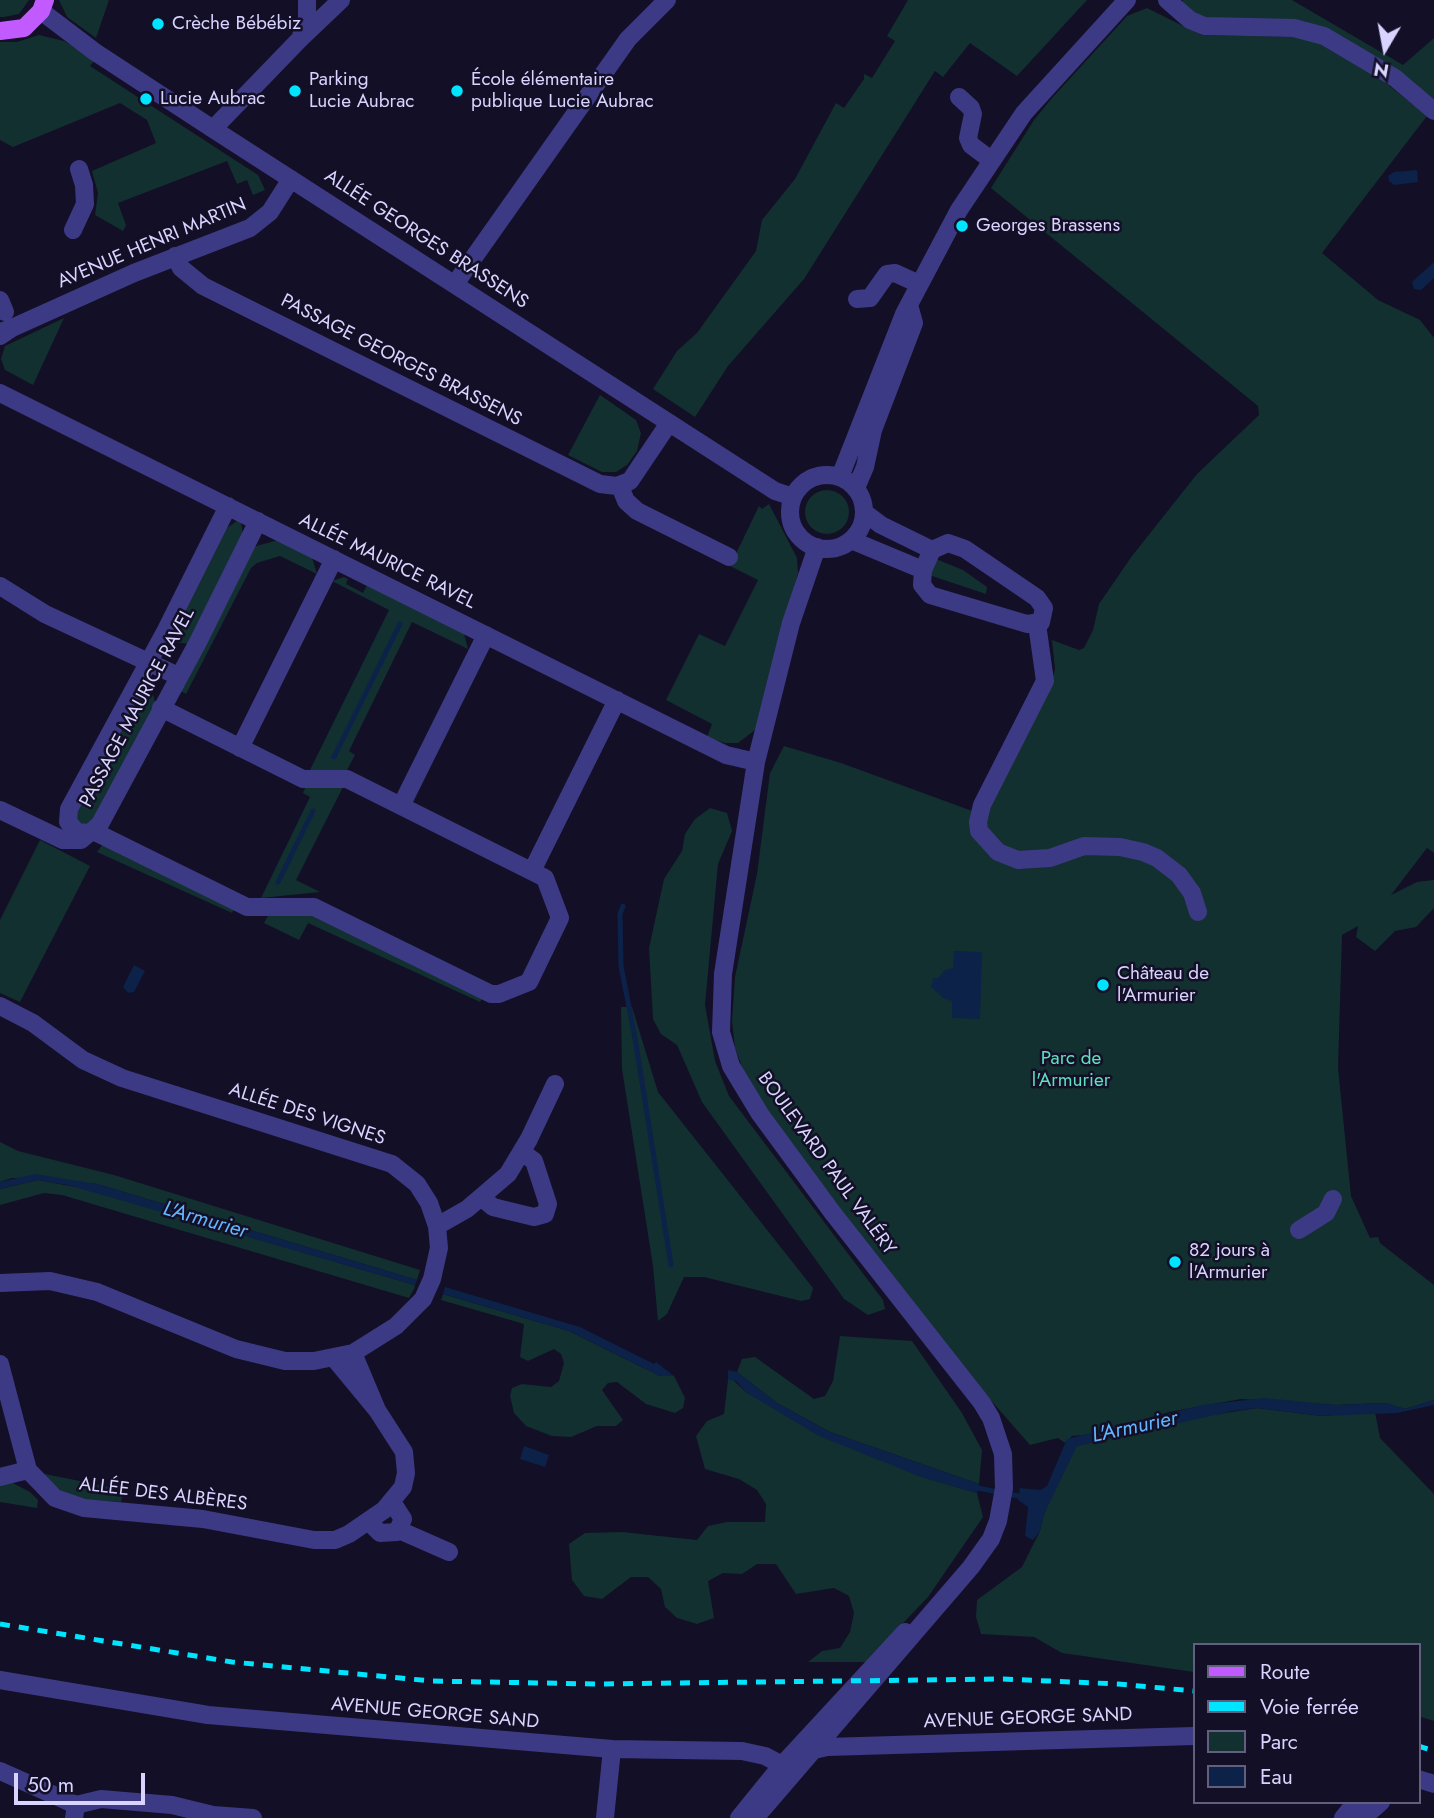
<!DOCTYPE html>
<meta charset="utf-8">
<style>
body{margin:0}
#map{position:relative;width:1434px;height:1818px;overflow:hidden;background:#130f26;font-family:Jost,sans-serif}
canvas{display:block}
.legend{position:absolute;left:1193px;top:1643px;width:228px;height:161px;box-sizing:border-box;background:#130f26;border:2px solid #625e7d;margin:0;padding:9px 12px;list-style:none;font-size:21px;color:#d9d4ff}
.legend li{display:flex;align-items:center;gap:14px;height:35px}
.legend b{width:35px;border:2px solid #625e7d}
.north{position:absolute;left:1350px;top:14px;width:70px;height:70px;-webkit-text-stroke:5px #130f26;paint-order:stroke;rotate:190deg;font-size:19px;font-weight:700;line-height:28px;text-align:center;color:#d9d4ff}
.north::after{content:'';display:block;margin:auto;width:24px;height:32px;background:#d9d4ff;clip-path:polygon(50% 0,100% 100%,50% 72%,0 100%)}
.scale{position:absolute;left:14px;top:1773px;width:131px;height:32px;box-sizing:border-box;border:4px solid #d9d4ff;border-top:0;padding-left:9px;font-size:21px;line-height:24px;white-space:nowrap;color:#d9d4ff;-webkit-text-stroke:5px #130f26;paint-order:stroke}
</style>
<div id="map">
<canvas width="1434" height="1818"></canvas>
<ul class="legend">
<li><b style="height:9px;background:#c25bff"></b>Route</li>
<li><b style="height:9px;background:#00e5ff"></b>Voie ferrée</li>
<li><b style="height:19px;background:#12302f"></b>Parc</li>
<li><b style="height:19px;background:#0c2248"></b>Eau</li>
</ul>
<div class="north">N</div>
<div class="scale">50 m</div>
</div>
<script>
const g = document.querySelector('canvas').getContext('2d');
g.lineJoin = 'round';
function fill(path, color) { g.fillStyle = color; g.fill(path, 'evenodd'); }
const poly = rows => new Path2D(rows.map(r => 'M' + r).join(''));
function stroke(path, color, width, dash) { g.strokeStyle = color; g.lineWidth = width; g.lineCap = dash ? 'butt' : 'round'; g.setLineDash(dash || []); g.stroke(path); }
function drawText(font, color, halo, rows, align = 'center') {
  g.font = font + ' Jost,sans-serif'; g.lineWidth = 5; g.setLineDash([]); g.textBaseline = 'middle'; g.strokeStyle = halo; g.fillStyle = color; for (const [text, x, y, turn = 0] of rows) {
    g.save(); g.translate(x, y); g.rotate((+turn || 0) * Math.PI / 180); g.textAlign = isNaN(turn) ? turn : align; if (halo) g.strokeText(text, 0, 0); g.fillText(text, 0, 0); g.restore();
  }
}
fill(poly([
 [0,0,29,0,19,14,4,17,0,17],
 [59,0,109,0,96,38,67,17],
 [908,0,1087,0,1017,76,970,43,943,77,935,71,804,279,728,366,695,417,653,389,677,351,697,333,756,251,762,220,795,179,836,103,844,108,864,79,864,74,872,78,895,41,887,36],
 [1183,0,1292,0,1403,65,1434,38,1434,99,1391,66,1304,21,1208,19,1193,13,1181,3],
 [1147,8,1201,35,1300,37,1318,43,1381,79,1427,116,1322,253,1378,300,1420,320,1434,338,1434,853,1427,848,1391,895,1417,882,1434,880,1434,908,1416,927,1395,931,1375,951,1356,937,1358,926,1342,935,1338,1068,1351,1196,1370,1238,1378,1237,1380,1243,1434,1285,1434,1400,1405,1409,1385,1403,1336,1405,1241,1399,1169,1412,1097,1434,1072,1436,1065,1443,1058,1438,1030,1445,960,1365,768,1115,746,1078,735,1048,732,1021,735,977,757,874,770,773,784,746,841,763,986,816,1051,684,1055,669,1052,640,1079,650,1084,648,1093,630,1099,604,1132,556,1197,474,1259,415,1258,406,991,188,1034,120,1052,98,1127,16],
 [39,35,64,41,95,60,90,66,258,175,265,190,253,195,247,180,237,184,227,161,118,203,126,225,123,231,95,215,98,193,92,171,156,143,147,120,120,103,13,147,0,140,0,42,17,42],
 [64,318,33,385,5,370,1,359,5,346],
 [600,395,636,420,641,433,637,451,627,465,616,472,602,472,568,455],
 '805 512a22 22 0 1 1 44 0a22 22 0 1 1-44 0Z',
 [769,504,797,558,798,573,755,730,738,743,725,743,707,737,712,724,666,700,699,634,725,646,758,580,730,566,759,506,762,509],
 [237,521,241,522,243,535,189,644,175,642,172,637,225,529],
 [278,540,311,554,317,574,280,556,257,563,251,568,186,694,177,689,253,547],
 [936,559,963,570,987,587,986,594,929,575],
 [344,577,348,579,346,584,363,593,368,583,463,630,468,649,412,622,349,751,355,755,347,770,309,772,389,610,332,581],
 [140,692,153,695,156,705,94,822,85,827,73,816],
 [343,787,296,880,320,892,261,898,310,797,303,793,305,788],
 [710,808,727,813,732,831,718,864,705,1005,715,1061,729,1096,883,1300,885,1309,868,1315,844,1299,702,1102,677,1045,661,1034,653,1019,649,948,664,879,682,851,685,834,695,819],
 [40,840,90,866,20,1002,0,993,0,920],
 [103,844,234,909,232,913,97,852],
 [310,912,483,997,480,1002,308,923,299,940,264,923,269,914],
 [621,1007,632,1007,658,1092,813,1288,810,1299,801,1301,704,1277,684,1277,667,1314,658,1321,653,1266,622,1069],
 [0,1142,18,1151,114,1175,420,1270,417,1280,97,1184,12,1178,0,1182],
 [38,1180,81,1188,415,1285,414,1289,409,1298,62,1195,44,1193,0,1205,0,1189],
 [443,1294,569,1331,660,1376,674,1376,685,1398,683,1408,675,1413,646,1404,617,1382,608,1383,602,1390,623,1420,616,1426,597,1426,571,1437,552,1436,526,1426,514,1413,510,1396,512,1388,522,1384,551,1387,559,1381,564,1363,561,1354,554,1349,528,1361,520,1357,524,1324,441,1300],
 [840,1336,912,1341,962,1413,982,1450,979,1484,830,1432,777,1403,737,1372,742,1359,755,1357,814,1399,825,1396,833,1381],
 [732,1379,747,1393,883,1460,922,1477,977,1493,983,1517,928,1597,866,1662,808,1662,822,1651,840,1648,850,1632,854,1613,849,1596,834,1588,796,1594,776,1564,757,1564,742,1574,723,1573,708,1581,714,1618,697,1624,677,1618,665,1607,661,1589,648,1577,631,1577,602,1599,584,1596,572,1580,569,1544,585,1533,622,1532,697,1540,708,1526,727,1522,765,1522,766,1504,757,1490,739,1479,705,1469,696,1436,707,1421,724,1414,728,1380],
 [1257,1408,1322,1416,1375,1412,1380,1438,1434,1494,1434,1721,1418,1716,1418,1645,1194,1645,1194,1672,1062,1653,1034,1637,981,1634,976,1617,977,1600,1022,1567,1040,1531,1044,1514,1063,1471,1076,1446,1181,1420],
 [45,1474,124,1490,121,1502,84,1500,62,1492,42,1475],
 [11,1482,30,1492,38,1500,37,1508,0,1502,0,1485]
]), '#12302f');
fill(poly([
 [1417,170,1418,182,1394,185,1389,181,1388,176,1394,172],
 [1434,262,1434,278,1421,290,1414,289,1412,282],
 [954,951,982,952,980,1019,952,1018,952,1001,943,998,931,987,933,978,938,978,945,970,953,968],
 [134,965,145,971,134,992,128,993,123,987],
 [35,1174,97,1184,417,1280,415,1285,387,1277,68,1185,38,1180,0,1189,0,1182],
 [445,1287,580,1327,654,1364,656,1362,674,1376,660,1376,569,1331,443,1294],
 [728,1370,737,1372,777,1403,830,1432,979,1484,977,1493,921,1477,819,1436,747,1393,736,1381,728,1380],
 [1264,1398,1336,1405,1385,1403,1405,1409,1434,1400,1434,1405,1397,1413,1322,1416,1257,1408,1233,1411,1077,1446,1044,1514,1040,1531,1033,1540,1025,1536,1028,1507,1018,1500,1020,1488,1040,1490,1047,1486,1067,1439,1202,1405],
 [524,1446,549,1455,545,1467,520,1459]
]), '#0c2248');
stroke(poly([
 [334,757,400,624],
 [278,882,313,811],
 [623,906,620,914,621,966,635,1038,671,1265],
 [972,1487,1024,1497]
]), '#0c2248', 5);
stroke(poly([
 [307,0,307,19,300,39,341,0],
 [1167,0,1190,20,1204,26,1294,28,1324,36,1395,78,1434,111],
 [41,11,95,52,213,129,775,491,793,497],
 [959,97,971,108,973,114,968,138,971,145,991,160],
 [213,129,300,39],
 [73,230,85,204,84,185,79,169],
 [175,256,181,268,203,286,600,484,617,486,630,481,669,423],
 [455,284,628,39,667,0],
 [857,299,870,298,887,274,895,273,919,284],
 [0,300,5,312],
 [12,328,134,273,250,228,270,212,291,179],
 [0,332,12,328,0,336],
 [0,393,726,755,756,762],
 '790 512a37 37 0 1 1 74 0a37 37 0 1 1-74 0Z',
 [840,477,904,314,959,210,1024,113,1127,0],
 [620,486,626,501,637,511,729,557],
 [856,488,865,467,873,430,914,323,909,305],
 [228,506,166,630,69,809,68,822,77,832,90,833,100,824,198,642,258,521],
 [865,513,881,525,932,550],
 [851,540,923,570],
 [948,543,965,549,1037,598,1044,608,1041,622,1027,624,930,595,922,585,923,570,932,550,948,543],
 [0,586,45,614,178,676],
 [1037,624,1045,681,982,805,978,822,979,831,998,852,1018,860,1050,858,1084,846,1120,847,1143,852,1157,858,1179,875,1192,893,1198,912],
 [240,748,334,559],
 [401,806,486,635],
 [0,810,63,840,81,840,88,834],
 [93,831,247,907,314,907,491,994,499,994,529,982,560,918,545,878,347,779,303,779,161,708],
 [532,871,617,700],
 [0,1006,33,1023,83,1060,122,1078,392,1164,417,1184,429,1203,437,1226,439,1248,432,1279,423,1299,396,1326,353,1353,314,1361,285,1361,236,1349,97,1292,50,1281,0,1283],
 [482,1198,493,1207,505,1210,534,1217,545,1214,548,1204,534,1161,522,1152],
 [437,1226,467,1209,508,1174,529,1139,555,1084],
 [1299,1230,1326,1213,1333,1199],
 [334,1358,377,1410,353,1353],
 [0,1364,28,1470,55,1498,84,1508,203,1519,314,1540,335,1540,349,1534,384,1510,403,1487,406,1473,404,1452,377,1410],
 [0,1477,28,1470],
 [368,1521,380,1533,397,1532,403,1519,392,1502],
 [399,1530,449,1552],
 [0,1680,208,1715,612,1749,742,1751,765,1756,782,1765],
 [810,1751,827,1747,1194,1736],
 [0,1771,76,1805],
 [1418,1779,1434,1784],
 [74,1818,76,1805,101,1799,172,1805,213,1815,253,1818],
 [605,1818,612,1749],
 [739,1818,782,1765,905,1632],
 [755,1818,971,1567,991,1539,998,1521,1004,1488,1003,1454,991,1418,982,1403,832,1212,760,1114,731,1066,721,1032,723,974,756,762,791,623,817,547],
 [1343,1818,1356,1802],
 [1363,1818,1381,1802]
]), '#3d3a85', 18);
stroke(poly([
 [0,31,24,28,41,11,45,0]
]), '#c25bff', 18);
stroke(poly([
 [0,1624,232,1662,431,1681,595,1684,1003,1679,1118,1684,1194,1691],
 [1418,1746,1434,1751]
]), '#00e5ff', 5, [10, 9]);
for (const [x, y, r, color] of [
 [158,24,7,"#00e5ff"],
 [295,91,7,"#00e5ff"],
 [457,91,7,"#00e5ff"],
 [146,99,7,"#00e5ff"],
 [962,226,7,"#00e5ff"],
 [1103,985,7,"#00e5ff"],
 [1175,1262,7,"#00e5ff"]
]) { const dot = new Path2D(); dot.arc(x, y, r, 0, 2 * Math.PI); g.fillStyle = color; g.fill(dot); stroke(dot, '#130f26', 2.5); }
drawText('19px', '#d9d4ff', '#130f26', [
 ["Crèche Bébébiz",172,24],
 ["Parking",309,80],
 ["Lucie Aubrac",309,102],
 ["École élémentaire",471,80],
 ["publique Lucie Aubrac",471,102],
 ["Lucie Aubrac",160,99],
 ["Georges Brassens",976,226],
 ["Château de",1117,974],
 ["l'Armurier",1117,996],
 ["82 jours à",1189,1251],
 ["l'Armurier",1189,1273]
], 'left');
drawText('19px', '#d9d4ff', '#130f26', [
 ["ALLÉE GEORGES BRASSENS",426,240,33],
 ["AVENUE HENRI MARTIN",152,244,-23],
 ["PASSAGE GEORGES BRASSENS",401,361,27],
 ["ALLÉE MAURICE RAVEL",387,562,26],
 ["PASSAGE MAURICE RAVEL",138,708,-62],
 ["ALLÉE DES VIGNES",307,1115,18],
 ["BOULEVARD PAUL VALÉRY",826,1164,54],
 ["ALLÉE DES ALBÈRES",163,1495,7],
 ["AVENUE GEORGE SAND",435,1714,5],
 ["AVENUE GEORGE SAND",1028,1719,-2]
]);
drawText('19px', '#5fe0c0', '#130f26', [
 ["Parc de",1071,1059],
 ["l'Armurier",1071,1081]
]);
drawText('italic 21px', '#62b6ff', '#130f26', [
 ["L'Armurier",205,1221,16],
 ["L'Armurier",1135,1428,-12]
]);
</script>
